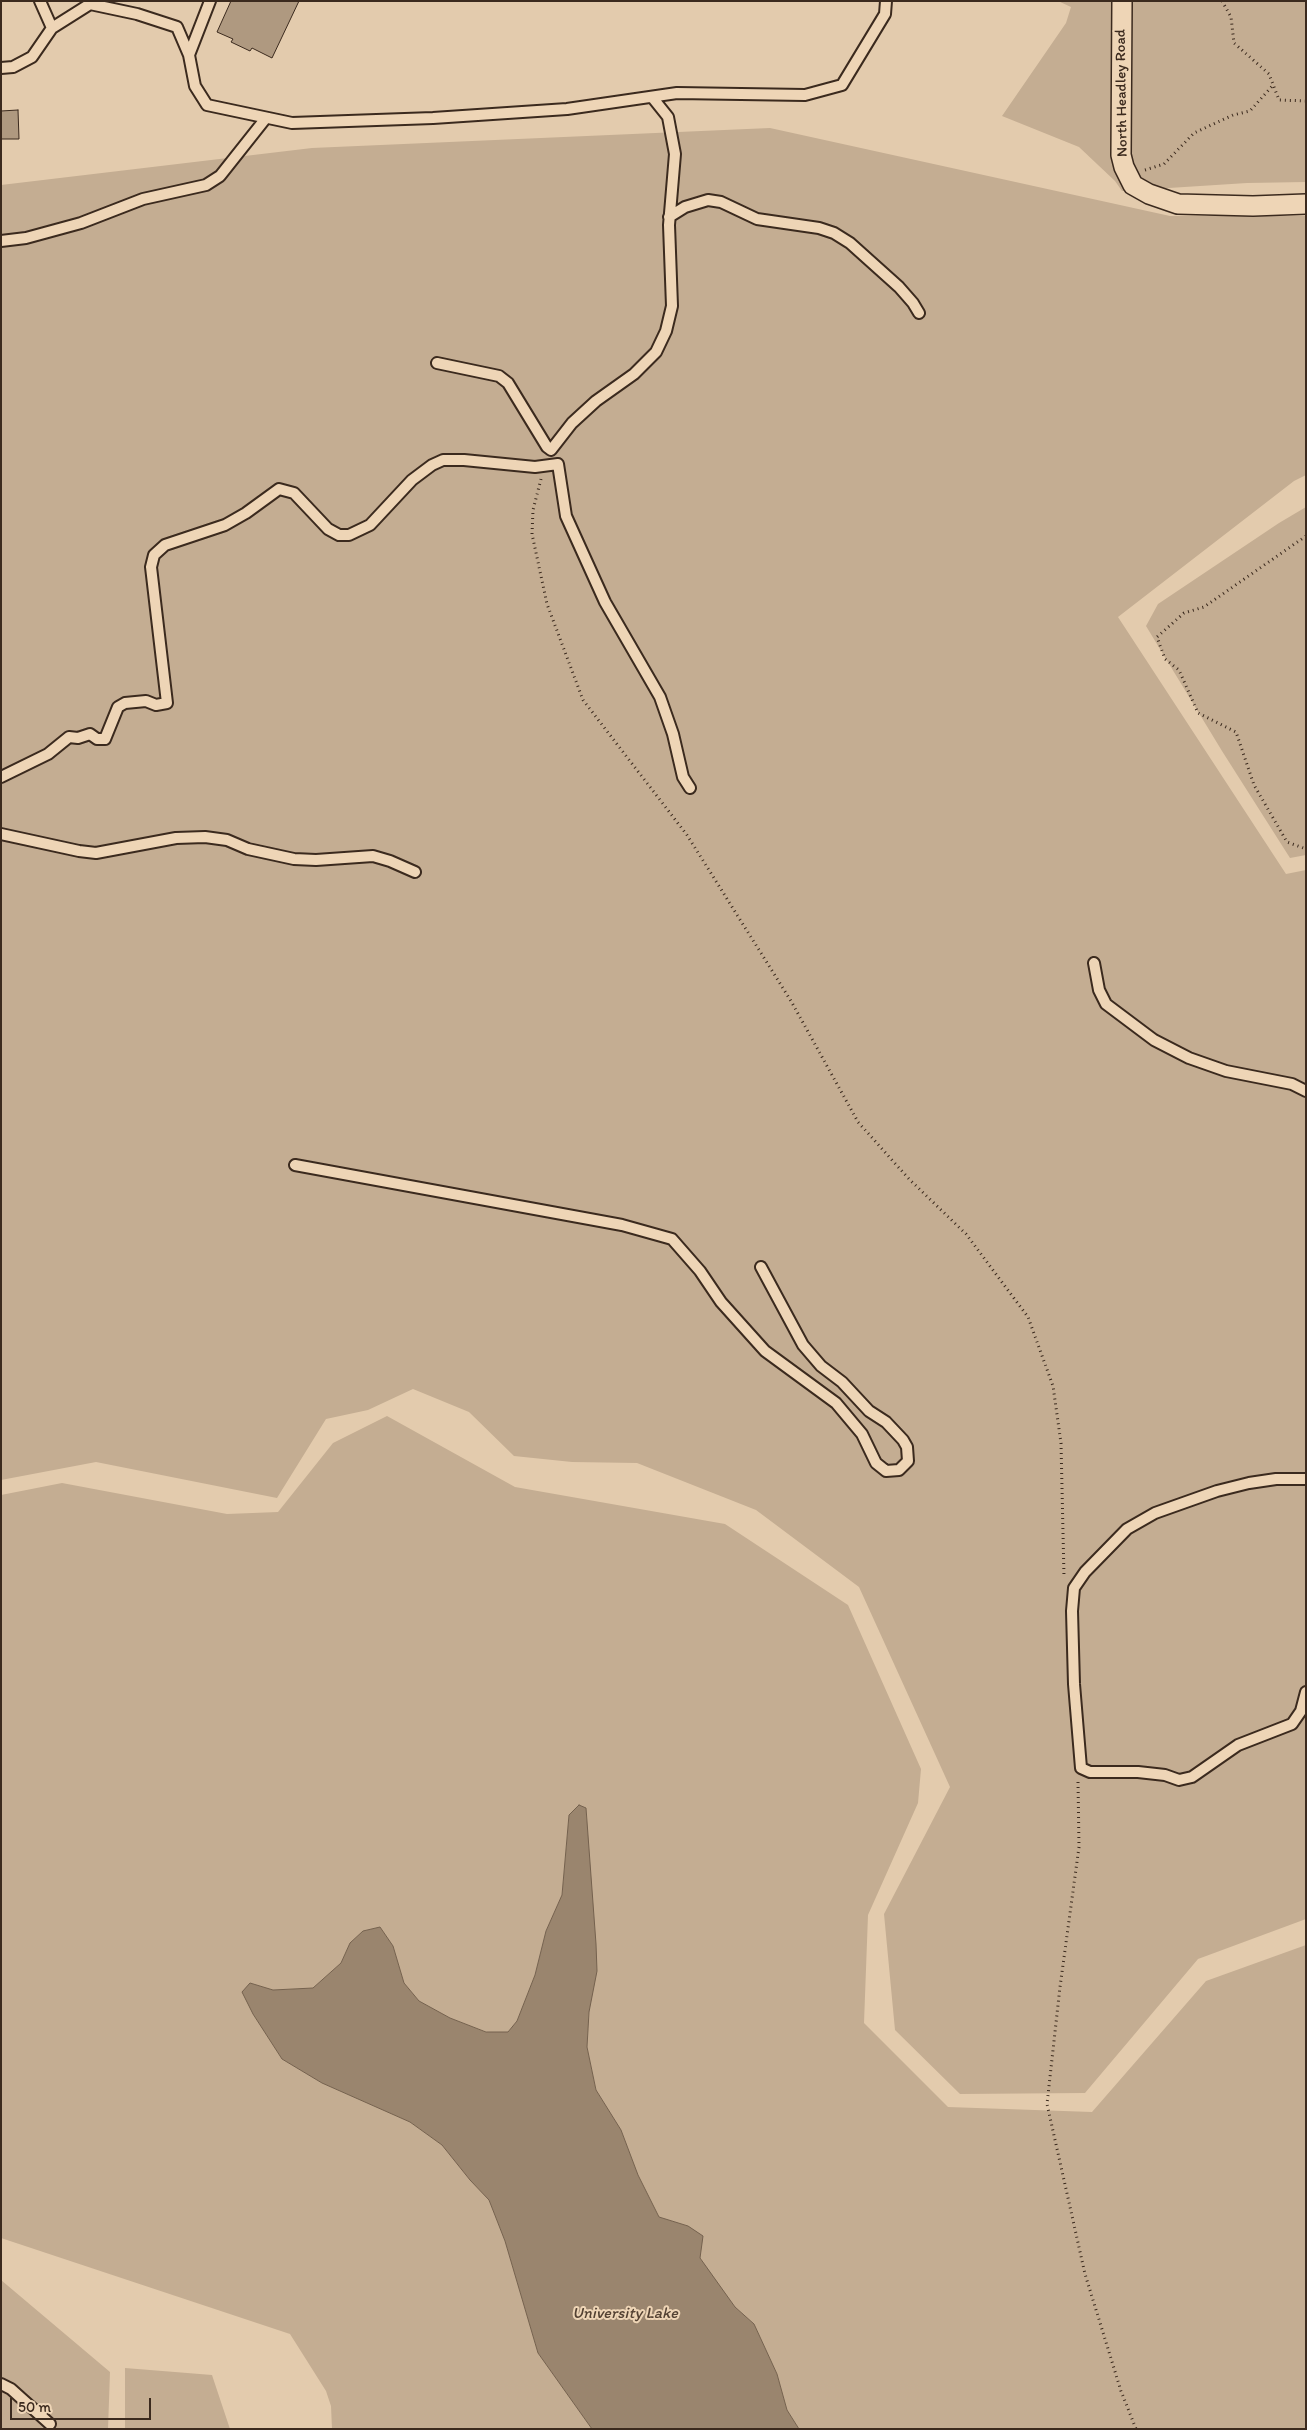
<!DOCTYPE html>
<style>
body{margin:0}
#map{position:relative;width:1307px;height:2430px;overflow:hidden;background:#e3cbad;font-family:Itim,sans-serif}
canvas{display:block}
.frame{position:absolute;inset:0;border:2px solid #3b2a1e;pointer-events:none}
.scale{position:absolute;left:10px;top:2398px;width:141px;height:22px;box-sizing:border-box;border:2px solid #3b2a1e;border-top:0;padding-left:6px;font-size:15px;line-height:18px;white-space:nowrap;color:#3b2a1e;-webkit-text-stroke:4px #eed5b6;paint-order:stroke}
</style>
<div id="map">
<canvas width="1307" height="2430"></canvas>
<div class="frame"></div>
<div class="scale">50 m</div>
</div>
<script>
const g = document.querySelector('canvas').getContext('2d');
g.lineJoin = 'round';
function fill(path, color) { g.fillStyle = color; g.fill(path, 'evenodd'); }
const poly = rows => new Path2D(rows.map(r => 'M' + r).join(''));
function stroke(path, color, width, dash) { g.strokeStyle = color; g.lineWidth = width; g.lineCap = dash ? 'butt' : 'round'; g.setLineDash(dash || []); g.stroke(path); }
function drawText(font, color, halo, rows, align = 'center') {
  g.font = font + ' Itim,sans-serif'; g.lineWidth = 4; g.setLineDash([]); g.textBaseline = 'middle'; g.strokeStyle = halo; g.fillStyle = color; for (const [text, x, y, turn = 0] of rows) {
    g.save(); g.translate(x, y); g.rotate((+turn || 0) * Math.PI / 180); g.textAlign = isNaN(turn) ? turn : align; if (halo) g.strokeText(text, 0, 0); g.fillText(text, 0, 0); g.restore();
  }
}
fill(poly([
 [1058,1,1306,1,1306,182,1247,183,1122,191,1115,181,1079,147,1002,116,1066,23,1071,7],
 [770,128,1170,216,1306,216,1306,475,1294,481,1118,617,1286,874,1306,870,1306,1919,1198,1959,1085,2093,960,2094,895,2030,884,1914,950,1787,859,1587,756,1510,637,1463,572,1462,514,1456,469,1412,413,1389,368,1410,326,1419,277,1498,96,1462,1,1480,1,185,312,148],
 [1306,507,1306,855,1290,858,1222,751,1146,626,1158,604,1279,523],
 [387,1416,515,1487,725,1524,848,1605,921,1769,918,1803,868,1915,864,2023,948,2107,1092,2112,1206,1981,1306,1945,1306,2429,799,2429,787,2410,777,2374,754,2324,735,2307,710,2275,700,2258,688,2226,659,2217,638,2175,621,2130,596,2090,587,2047,589,2012,589,1867,586,1808,569,1815,562,1895,546,1931,535,1975,517,2021,508,2032,487,2032,450,2018,419,2001,404,1983,393,1946,380,1927,363,1931,350,1943,341,1963,313,1988,273,1990,250,1983,253,2014,282,2059,322,2083,410,2122,442,2145,470,2180,489,2200,505,2241,538,2353,592,2429,332,2429,331,2406,326,2391,290,2334,1,2238,1,1495,62,1483,227,1514,278,1512,333,1443],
 [1,2280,110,2372,108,2429,1,2429],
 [125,2368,212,2375,230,2429,125,2429]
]), '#c4ad92');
const water = poly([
 [579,1805,586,1808,596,1944,597,1971,589,2012,587,2047,596,2090,621,2130,638,2175,659,2217,688,2226,703,2236,700,2258,735,2307,754,2324,777,2374,787,2410,799,2429,592,2429,538,2353,505,2241,489,2200,470,2180,442,2145,410,2122,322,2083,282,2059,253,2014,242,1992,250,1983,273,1990,313,1988,341,1963,350,1943,363,1931,380,1927,393,1946,404,1983,419,2001,450,2018,486,2032,508,2032,517,2021,535,1975,546,1931,562,1895,569,1815,579,1805]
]);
fill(water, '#9a856e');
stroke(water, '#74614e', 1);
const building = poly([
 [231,1,299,1,272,58,252,48,250,51,231,42,233,39,217,32,231,1],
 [18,110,19,139,1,139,1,111,18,110]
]);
fill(building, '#af9980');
stroke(building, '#3b2a1e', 1);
const lane = poly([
 [40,1,52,28,90,4,137,14,177,27,189,55,195,86,207,105,292,123,433,118,567,109,677,93,805,95,842,85,885,14,886,1],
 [189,55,210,1],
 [1,68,13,67,32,57,52,28],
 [669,217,685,207,708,200,721,202,757,219,819,228,834,233,850,243,899,287,913,303,919,313],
 [1,241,26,238,81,223,143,199,206,185,220,176,266,118],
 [437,363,499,376,508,383,547,447,551,450,572,423,596,401,634,374,656,352,666,331,672,306,669,225,675,154,668,117,652,97],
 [1,777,48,754,69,737,78,738,90,734,97,739,105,739,118,707,125,703,146,701,156,705,167,703,151,567,154,555,165,545,225,525,246,513,279,489,294,493,328,529,339,535,349,535,370,525,412,480,432,465,443,460,464,460,535,467,558,464,566,516,605,602,660,697,673,734,683,777,690,788],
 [1,834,79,851,96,853,176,838,205,837,227,840,248,849,294,859,316,860,373,856,390,861,415,872],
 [1094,963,1099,990,1106,1004,1154,1040,1189,1058,1226,1071,1292,1084,1306,1091],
 [295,1165,622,1225,672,1239,700,1271,721,1302,765,1351,836,1403,862,1434,876,1463,886,1471,899,1470,908,1461,907,1447,903,1440,886,1422,869,1411,842,1382,821,1366,803,1345,761,1267],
 [1306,1479,1276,1479,1249,1483,1217,1491,1155,1513,1127,1529,1085,1572,1074,1588,1072,1611,1074,1684,1081,1768,1090,1772,1138,1772,1165,1775,1179,1780,1192,1777,1238,1745,1292,1724,1301,1711,1306,1692],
 [1,2384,11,2389,50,2424]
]);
const street = poly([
 [1122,1,1121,155,1124,167,1133,185,1149,194,1178,204,1253,206,1306,204]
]);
stroke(lane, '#3b2a1e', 14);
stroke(street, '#3b2a1e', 22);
stroke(poly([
 [1222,1,1231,17,1234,43,1269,74,1279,100,1306,101],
 [1145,170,1164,164,1194,133,1233,115,1250,111,1273,85],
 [541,479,533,510,532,534,547,604,583,700,687,835,791,1001,858,1122,909,1179,966,1234,1028,1317,1053,1386,1061,1443,1064,1577],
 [1306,536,1204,607,1184,613,1157,637,1165,659,1179,670,1198,713,1236,732,1254,785,1287,842,1306,849],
 [1078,1782,1079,1847,1060,1987,1047,2104,1085,2274,1121,2391,1136,2429]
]), '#3b2a1e', 3, [1, 4]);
stroke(lane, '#eed5b6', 10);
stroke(street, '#eed5b6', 19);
drawText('15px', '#3b2a1e', '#eed5b6', [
 ["North Headley Road",1122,93,-91]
]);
drawText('italic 16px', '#534132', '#eed5b6', [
 ["University Lake",625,2314]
]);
</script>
